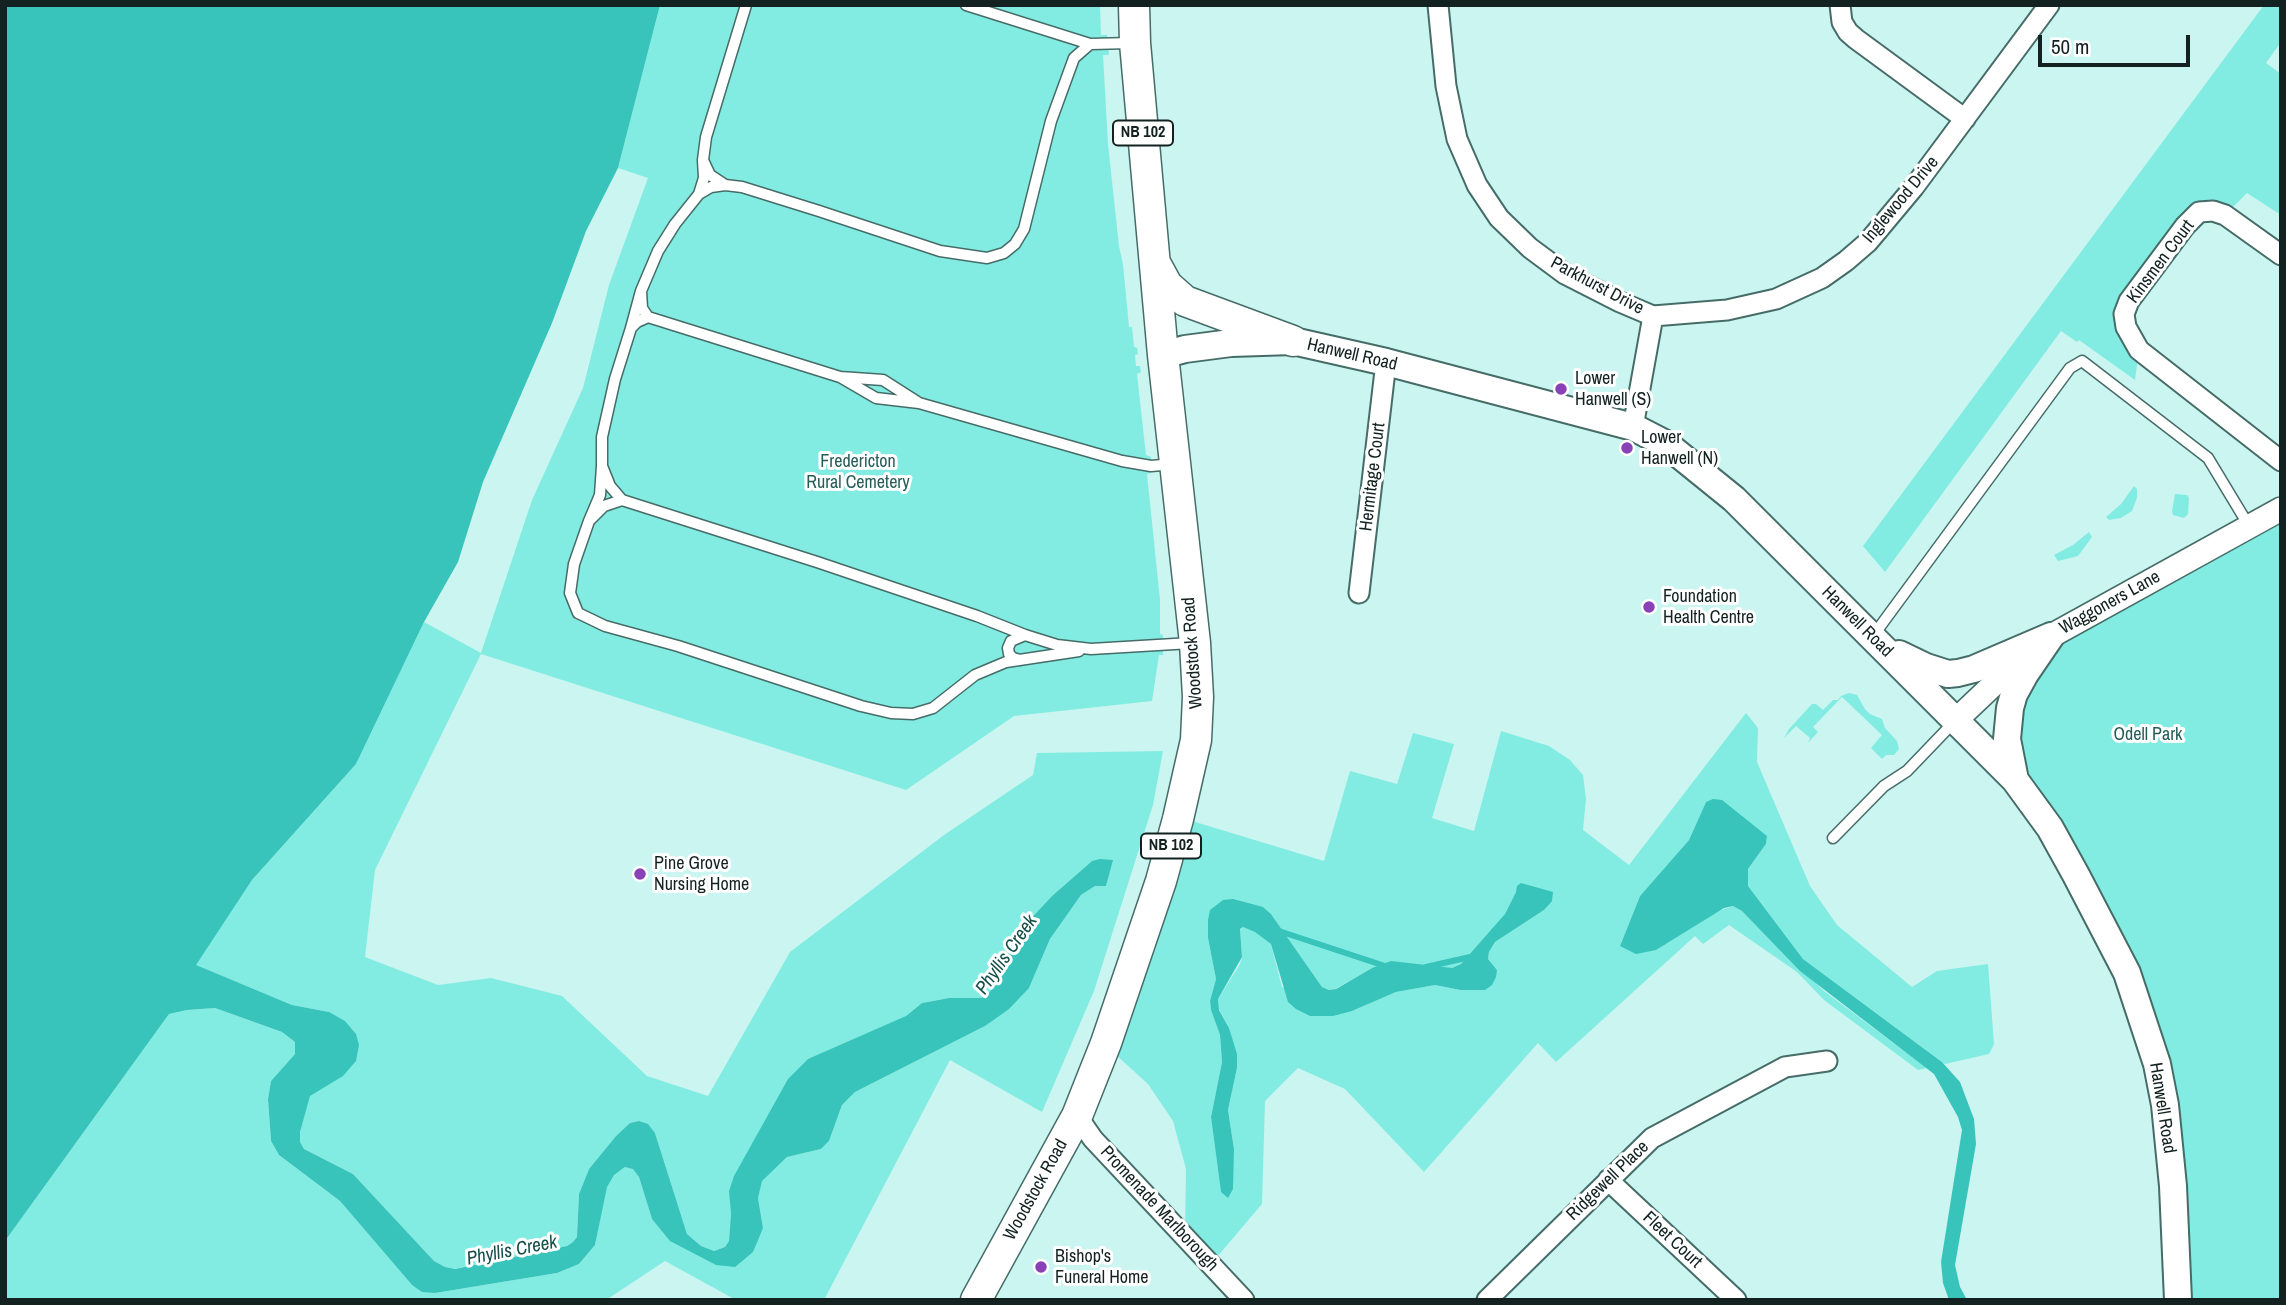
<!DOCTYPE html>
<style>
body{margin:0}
#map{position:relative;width:2286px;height:1305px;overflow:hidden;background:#cbf5f0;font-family:"Archivo Narrow",sans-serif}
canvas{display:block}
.frame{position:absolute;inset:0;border:7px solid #132221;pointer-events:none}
.scale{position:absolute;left:2038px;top:35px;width:152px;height:32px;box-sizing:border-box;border:4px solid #132221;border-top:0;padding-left:9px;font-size:21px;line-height:24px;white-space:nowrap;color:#132221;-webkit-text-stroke:5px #fff;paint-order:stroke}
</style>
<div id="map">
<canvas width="2286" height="1305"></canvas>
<div class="frame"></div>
<div class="scale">50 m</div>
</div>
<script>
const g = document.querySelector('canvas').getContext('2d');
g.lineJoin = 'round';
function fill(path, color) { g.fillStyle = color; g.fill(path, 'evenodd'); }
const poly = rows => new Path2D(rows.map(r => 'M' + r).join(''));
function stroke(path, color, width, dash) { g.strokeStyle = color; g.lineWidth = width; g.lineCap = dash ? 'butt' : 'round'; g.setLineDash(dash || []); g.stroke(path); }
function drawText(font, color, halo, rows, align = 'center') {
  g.font = font + ' "Archivo Narrow",sans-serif'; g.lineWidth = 6; g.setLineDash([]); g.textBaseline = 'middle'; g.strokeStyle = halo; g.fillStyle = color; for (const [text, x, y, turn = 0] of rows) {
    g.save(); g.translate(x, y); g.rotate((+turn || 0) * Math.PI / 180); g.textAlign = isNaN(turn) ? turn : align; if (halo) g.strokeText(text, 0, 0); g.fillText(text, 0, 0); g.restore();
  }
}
fill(poly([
 [660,5,1100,5,1101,35,1107,35,1109,55,1103,55,1108,144,1119,246,1123,264,1129,327,1132,327,1134,347,1137,348,1138,354,1135,355,1136,366,1140,366,1141,372,1137,374,1146,455,1151,457,1151,473,1147,474,1160,600,1160,634,1163,635,1163,655,1159,655,1152,701,1014,716,906,790,481,654,375,870,365,957,438,985,491,978,562,996,647,1076,708,1096,790,952,944,835,1033,775,1037,753,1163,751,1153,805,1094,991,1042,1112,950,1060,824,1300,736,1300,665,1261,606,1300,5,1300,5,1241,169,1014,187,1010,215,1008,282,1032,295,1042,295,1054,271,1081,268,1099,271,1141,279,1155,340,1201,412,1285,435,1293,557,1273,579,1264,595,1245,606,1187,614,1175,625,1167,633,1168,639,1177,652,1219,716,1265,763,1228,758,1198,761,1181,787,1157,821,1149,829,1141,842,1105,855,1092,985,1026,1029,988,1050,939,1081,895,1095,886,1106,886,1112,860,1092,861,1052,896,1022,928,1000,967,993,988,988,995,981,998,949,998,922,1003,906,1016,731,1213,729,1241,725,1247,714,1251,701,1246,687,1234,655,1133,648,1125,639,1121,630,1123,616,1136,589,1169,579,1194,577,1237,573,1242,567,1246,454,1269,445,1267,434,1261,353,1174,304,1149,300,1142,300,1132,329,1012,292,1005,195,965,252,880,356,764,424,622,481,653,532,500,583,388,609,285,648,178,618,168],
 [2264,5,2281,5,2281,42,2266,63,2281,74,2281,215,2247,193,2225,215,2199,212,2129,301,2139,350,2135,380,2079,340,2077,342,2061,331,1885,572,1863,546],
 [2134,486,2137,489,2137,498,2132,511,2121,518,2109,520,2106,517,2121,504],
 [2175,494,2187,495,2189,498,2188,514,2184,518,2173,515,2172,511],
 [2281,509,2281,1300,2178,1300,2157,1064,2033,802,2010,708,2051,636],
 [2089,532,2092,537,2078,556,2058,561,2054,555,2073,545],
 [1849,693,1857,695,1865,709,1870,714,1882,719,1885,728,1897,741,1899,749,1894,755,1886,755,1882,759,1871,748,1882,735,1842,697,1813,727,1818,732,1808,743,1810,738,1796,726,1784,738,1789,729,1812,704,1816,704,1823,710,1833,700,1838,700,1841,696],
 [1746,713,1758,728,1757,762,1810,886,1837,925,1912,987,1937,971,1988,964,1994,1044,1989,1054,1945,1064,1803,959,1748,886,1748,869,1766,844,1767,836,1706,802,1689,840,1640,896,1620,946,1733,906,1742,911,1824,991,1927,1068,1918,1070,1824,1000,1797,972,1729,925,1703,944,1695,936,1556,1062,1538,1043,1424,1172,1345,1089,1298,1068,1265,1101,1262,1204,1211,1264,1185,1239,1186,1169,1173,1121,1148,1084,1115,1054,1192,821,1324,861,1350,771,1397,784,1413,733,1454,744,1432,818,1474,831,1501,731,1549,746,1570,760,1583,775,1586,799,1583,830,1629,865],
 [1516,892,1544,910,1495,942,1489,952,1488,959,1497,970,1460,990,1435,985,1396,992,1352,1011,1282,987,1271,944,1256,932,1243,927,1240,930,1242,957,1240,964,1218,999,1219,1009,1229,1028,1237,1068,1228,1110,1234,1149,1228,1198,1221,1191,1211,1117,1222,1062,1220,1035,1211,1010,1210,1001,1216,979,1208,938,1263,907,1271,914,1322,987,1329,990,1335,989,1372,968,1452,968,1461,964,1494,928,1505,914]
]), '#83ece2');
fill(poly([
 [5,5,660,5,618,168,586,231,552,323,483,482,458,562,424,622,356,764,252,880,196,965,292,1005,329,1012,345,1021,356,1034,359,1045,356,1061,343,1076,310,1096,300,1132,300,1142,304,1149,353,1174,434,1261,445,1267,455,1269,567,1246,573,1242,577,1237,579,1194,589,1169,616,1136,630,1123,639,1121,648,1124,655,1133,687,1234,701,1246,714,1251,725,1247,729,1241,731,1213,729,1191,734,1176,788,1079,808,1059,906,1016,922,1003,949,998,981,998,987,995,993,988,1007,949,1022,928,1052,896,1092,861,1100,859,1113,860,1106,886,1095,886,1081,895,1050,939,1029,988,1009,1009,985,1026,855,1092,842,1105,829,1141,821,1149,787,1157,762,1181,758,1198,763,1228,753,1252,735,1267,716,1265,670,1241,652,1219,639,1177,633,1169,625,1167,614,1175,607,1187,595,1245,579,1264,557,1273,435,1293,422,1292,412,1285,340,1201,279,1155,271,1141,268,1099,271,1081,295,1054,295,1042,282,1032,215,1008,187,1010,169,1014,5,1241],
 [1713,799,1722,800,1767,836,1766,844,1748,869,1748,886,1803,959,1942,1062,1960,1082,1974,1119,1976,1144,1955,1265,1960,1287,1967,1300,1949,1300,1943,1283,1941,1262,1962,1130,1958,1117,1934,1074,1800,971,1742,911,1733,906,1724,908,1656,950,1636,954,1620,946,1640,896,1689,840,1706,802],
 [1521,883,1553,892,1552,901,1544,910,1495,942,1489,952,1488,959,1497,970,1496,977,1492,985,1485,990,1460,990,1435,985,1396,992,1352,1011,1333,1016,1310,1016,1296,1009,1288,1002,1271,944,1255,932,1243,927,1240,929,1242,957,1218,999,1219,1010,1229,1028,1237,1054,1237,1068,1228,1110,1234,1149,1233,1189,1228,1198,1221,1192,1211,1117,1222,1062,1220,1035,1211,1010,1210,1001,1216,979,1208,938,1208,920,1210,910,1223,900,1233,899,1263,907,1271,914,1322,987,1329,990,1336,989,1372,968,1391,961,1452,968,1461,964,1505,914,1516,892,1517,886]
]), '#38c4ba');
stroke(poly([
 [1279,931,1388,967],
 [1426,967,1470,957]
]), '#38c4ba', 6);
const service = poly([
 [966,5,1090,44],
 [703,160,710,175,725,185,711,187,699,194,704,178,703,160,706,137,746,5],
 [725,185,742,187,819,211,940,251,987,258,1004,253,1015,244,1024,229,1051,121,1074,58,1090,44,1131,43],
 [641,291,658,251,675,224,699,194],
 [648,317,637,322,631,328,641,291,642,308,648,317,840,377,876,398,919,403,883,380,840,377],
 [919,403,1122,461,1151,466,1174,464],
 [602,466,602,437,615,379,631,328],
 [622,500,604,506,589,521,600,495,602,466,610,486,622,500,817,562,977,616,1025,635,1057,645,1091,649,1191,643],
 [589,521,574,564,570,593,578,613,605,626,678,646,861,706,891,713,913,714,933,708,975,675,1006,662,1079,651],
 [1873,636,2070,368,2082,361,2208,458,2249,526],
 [1020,660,1013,658,1009,654,1008,648,1011,641,1025,635],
 [1833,838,1884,786,1907,771,1955,721]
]);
const minor = poly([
 [1438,5,1446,86,1457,139,1477,185,1499,218,1530,248,1565,274,1620,302,1653,316,1727,310,1776,299,1822,278,1846,261,1868,242,1914,187,2049,5],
 [1840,5,1842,22,1848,32,1856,39,1965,119],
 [2281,255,2225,215,2213,211,2199,212,2185,226,2129,301,2124,314,2126,327,2139,350,2281,461],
 [1633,427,1653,316],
 [1359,593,1386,362],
 [1077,1116,1093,1139,1244,1300],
 [1608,1180,1736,1300],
 [1487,1300,1652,1138,1785,1067,1827,1061]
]);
const tertiary = poly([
 [1955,721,2012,667,2051,636,2281,509]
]);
const secondary = poly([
 [1163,355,1185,349,1231,343,1293,341,1386,362,1633,427,1666,444,1734,499,2015,780,2050,828,2076,875,2127,973,2157,1064,2165,1105,2173,1186,2178,1300],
 [1899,654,1926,667,1948,674,1958,673,1974,669,2051,636],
 [2015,780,2007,739,2010,708,2014,694,2025,674,2051,636]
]);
const primary = poly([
 [1155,263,1167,285,1185,301,1293,341],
 [976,1300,1077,1116,1106,1043,1161,881,1178,819,1196,740,1198,697,1195,643,1163,355,1135,43,1134,5]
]);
stroke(service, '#466c68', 13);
stroke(minor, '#466c68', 23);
stroke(tertiary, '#466c68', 26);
stroke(secondary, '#466c68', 30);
stroke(primary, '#466c68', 33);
stroke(service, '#fff', 10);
stroke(minor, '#fff', 19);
stroke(tertiary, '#fff', 23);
stroke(secondary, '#fff', 26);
stroke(primary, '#fff', 30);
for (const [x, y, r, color] of [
 [1561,389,7,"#8842b6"],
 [1627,448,7,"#8842b6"],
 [1649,607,7,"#8842b6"],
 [640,874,7,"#8842b6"],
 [1041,1267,7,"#8842b6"]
]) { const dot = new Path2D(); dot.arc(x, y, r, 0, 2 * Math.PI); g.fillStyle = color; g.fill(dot); stroke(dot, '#fff', 2.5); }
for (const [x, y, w] of [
 [1143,133,60],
 [1171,846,60]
]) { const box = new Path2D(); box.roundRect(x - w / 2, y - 12.5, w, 25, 5); g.fillStyle = '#fff'; g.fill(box); stroke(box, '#132221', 2); }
drawText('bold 16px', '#132221', null, [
 ["NB 102",1143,133],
 ["NB 102",1171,846]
]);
drawText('18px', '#132221', '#fff', [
 ["Inglewood Drive",1901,200,-50],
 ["Kinsmen Court",2161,262,-53],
 ["Parkhurst Drive",1597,286,28],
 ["Hanwell Road",1352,355,13],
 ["Hermitage Court",1373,477,-83],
 ["Waggoners Lane",2110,603,-29],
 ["Hanwell Road",1857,622,45],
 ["Woodstock Road",1193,653,-94],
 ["Hanwell Road",2162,1108,81],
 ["Ridgewell Place",1608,1181,-44],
 ["Woodstock Road",1036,1190,-61],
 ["Promenade Marlborough",1159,1209,47],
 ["Fleet Court",1672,1240,43]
]);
drawText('18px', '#132221', '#fff', [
 ["Lower",1575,379],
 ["Hanwell (S)",1575,400],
 ["Lower",1641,438],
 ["Hanwell (N)",1641,459],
 ["Foundation",1663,597],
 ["Health Centre",1663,618],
 ["Pine Grove",654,864],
 ["Nursing Home",654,885],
 ["Bishop's",1055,1257],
 ["Funeral Home",1055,1278]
], 'left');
drawText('18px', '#265d59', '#fff', [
 ["Fredericton",858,462],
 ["Rural Cemetery",858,483],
 ["Odell Park",2148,735]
]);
drawText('italic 19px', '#144e49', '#fff', [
 ["Phyllis Creek",1007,955,-55],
 ["Phyllis Creek",512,1251,-11]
]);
</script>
